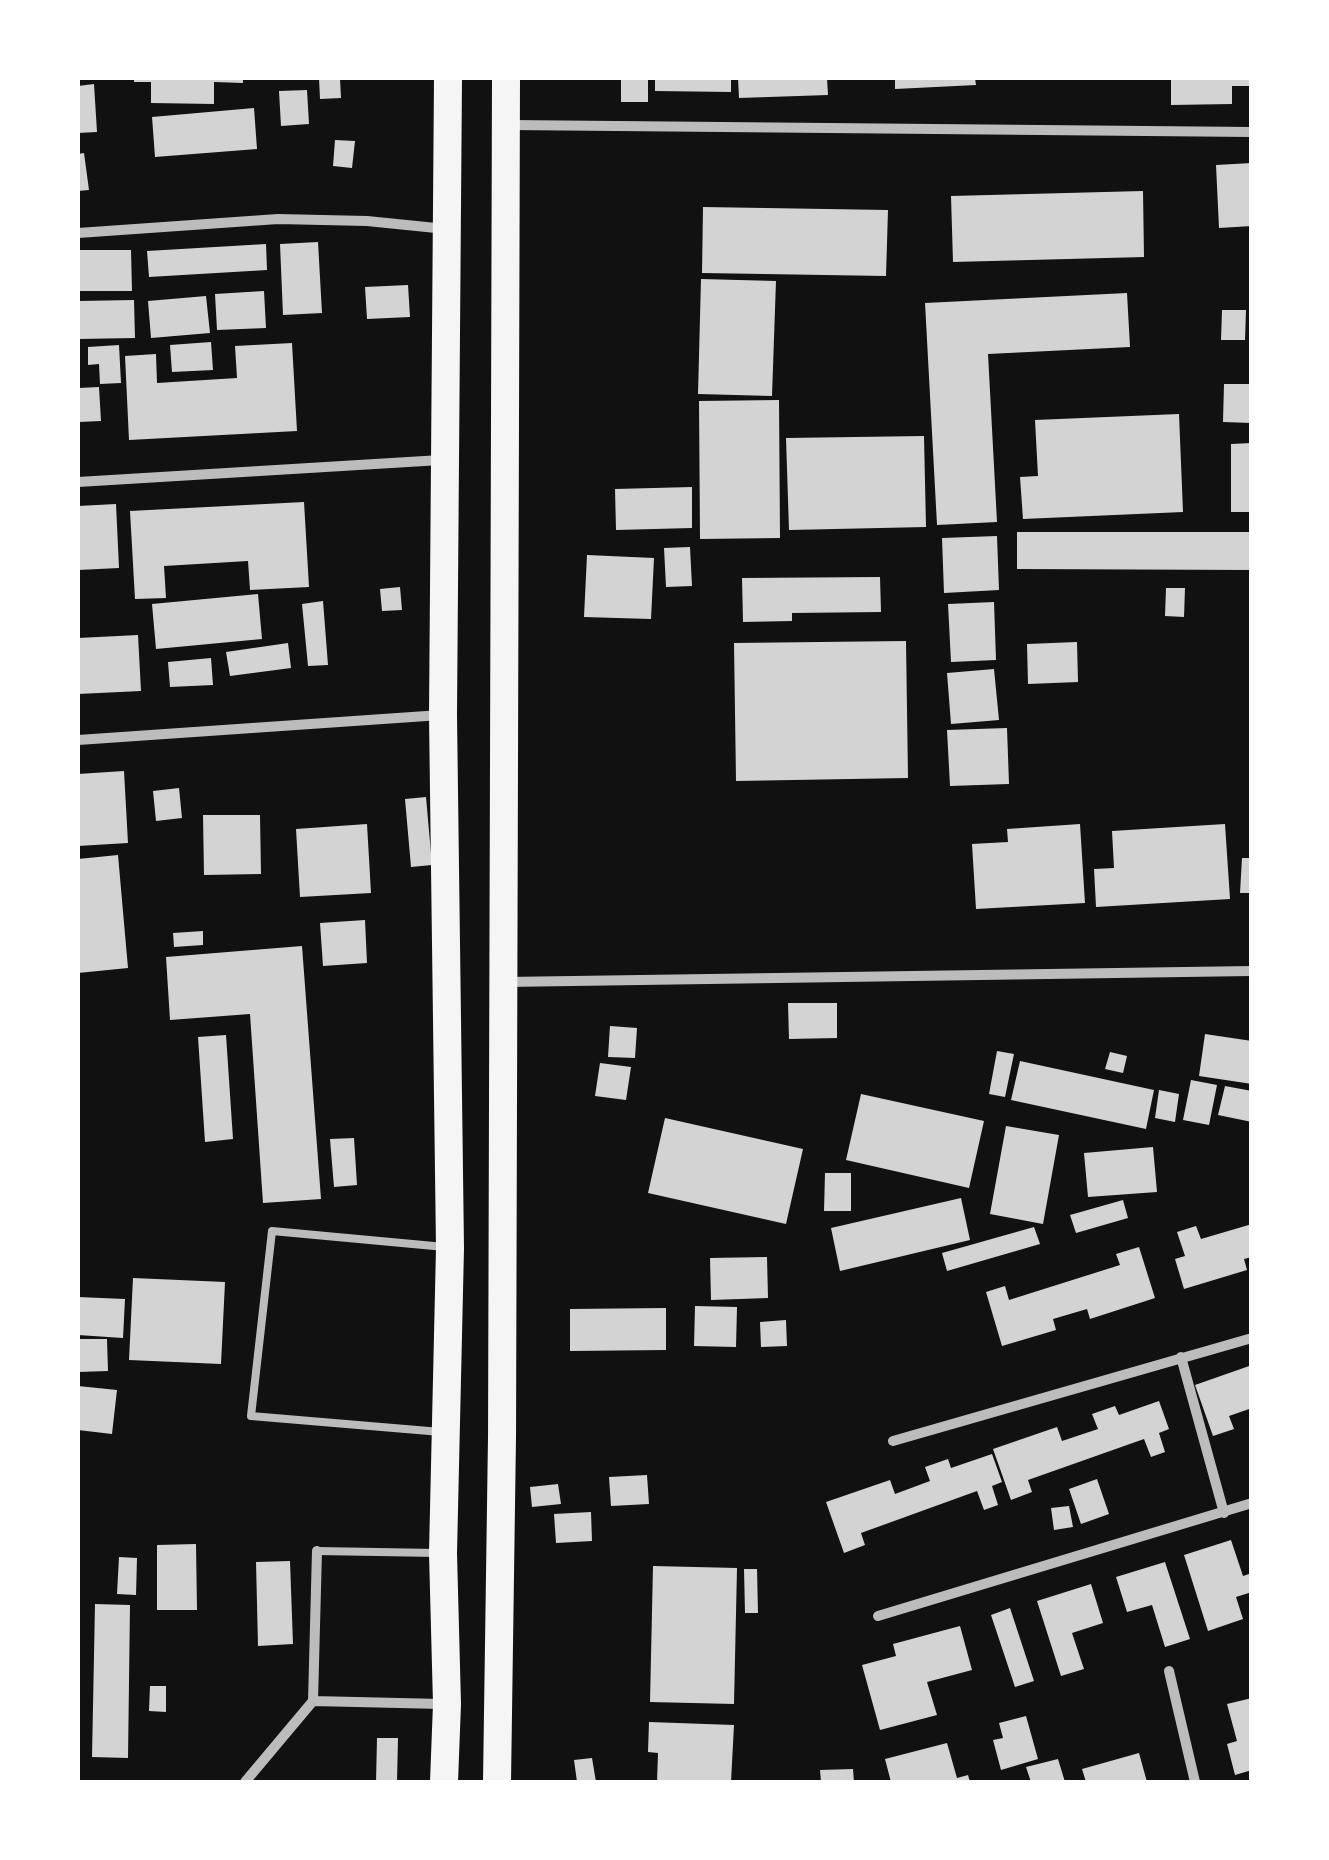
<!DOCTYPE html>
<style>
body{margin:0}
#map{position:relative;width:1329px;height:1860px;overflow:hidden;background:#111;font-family:"Work Sans",sans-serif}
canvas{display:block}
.frame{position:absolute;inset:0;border:80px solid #fff;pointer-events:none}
</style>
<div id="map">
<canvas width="1329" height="1860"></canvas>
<div class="frame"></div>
</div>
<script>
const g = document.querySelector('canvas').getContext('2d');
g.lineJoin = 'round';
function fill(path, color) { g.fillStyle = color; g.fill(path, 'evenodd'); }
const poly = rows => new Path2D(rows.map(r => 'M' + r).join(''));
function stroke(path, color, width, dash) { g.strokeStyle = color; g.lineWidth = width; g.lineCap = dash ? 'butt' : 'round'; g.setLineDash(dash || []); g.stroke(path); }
fill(poly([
 [134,78,243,78,243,83,214,82,214,104,151,103,151,82,134,82],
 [319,78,340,78,341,98,320,99],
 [648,78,648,102,621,102,621,79],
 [655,78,731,78,731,92,655,91],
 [738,78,827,78,828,95,739,98],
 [895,78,975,78,976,85,895,89],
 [1171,78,1252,78,1252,86,1232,86,1232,104,1171,105],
 [94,84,97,132,78,133,78,86],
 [307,90,309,124,281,126,279,91],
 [254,108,257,149,155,157,152,117],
 [335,140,355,141,352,168,333,166],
 [84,153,89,190,78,191,78,154],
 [1252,163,1252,226,1219,228,1216,165],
 [1143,191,1144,257,953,262,951,196],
 [703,207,888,210,886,276,702,273],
 [318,242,322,313,283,315,280,244],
 [266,244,267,270,149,277,147,251],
 [78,250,131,250,132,291,78,291],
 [701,279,776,281,772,396,698,394],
 [408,285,410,317,367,319,365,287],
 [264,291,266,328,217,330,215,294],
 [1127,293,1130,347,988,354,997,522,937,525,925,303],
 [206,296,210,333,151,338,148,301],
 [134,300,135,338,78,339,78,301],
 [1222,310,1246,310,1245,340,1221,340],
 [211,342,213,370,172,372,170,345],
 [292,343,297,431,129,440,125,356,156,354,157,383,237,378,235,346],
 [119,345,121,383,100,384,99,364,88,365,88,347],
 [1224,384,1252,384,1252,423,1223,422],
 [99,387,101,421,79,422,78,388],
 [779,400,780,538,700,539,699,401],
 [1179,414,1183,512,1023,519,1020,477,1038,476,1035,420],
 [924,436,926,527,789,530,786,438],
 [1252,443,1252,512,1231,512,1231,444],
 [692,487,692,528,616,530,615,489],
 [304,502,309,587,250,590,248,561,164,566,166,598,135,599,130,511],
 [116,504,119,568,78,570,78,506],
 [1017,532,1252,532,1252,570,1017,569],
 [997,536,999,590,944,593,942,538],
 [690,547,692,586,666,587,664,548],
 [587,555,654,558,651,619,584,617],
 [880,577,881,612,792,613,792,621,743,622,742,578],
 [400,587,402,610,382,611,380,589],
 [1166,588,1185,588,1184,617,1165,616],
 [258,594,262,639,156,649,152,604],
 [323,601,328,665,308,666,302,604],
 [994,602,996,660,951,662,948,604],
 [138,635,141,691,78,694,78,638],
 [906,641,908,778,736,781,734,643],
 [1077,642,1078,682,1028,684,1027,644],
 [288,643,291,668,230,676,226,652],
 [211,658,213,685,170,687,168,662],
 [994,669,999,720,951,724,947,673],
 [1007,728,1009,784,950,786,947,730],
 [124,771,128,843,78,846,78,774],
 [179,788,182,818,156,821,153,791],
 [426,797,432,865,411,867,405,799],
 [203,815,260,815,261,874,204,875],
 [367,824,371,893,300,897,296,829],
 [1080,824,1085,903,976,909,972,844,1008,842,1007,829],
 [1225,824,1230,899,1096,907,1094,869,1114,868,1112,831],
 [118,855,128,968,78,973,78,859],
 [1242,858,1252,858,1252,893,1240,893],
 [365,920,367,963,323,966,320,923],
 [203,931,203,945,174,947,173,933],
 [302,946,321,1199,263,1203,250,1014,170,1020,166,957],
 [788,1003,837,1003,837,1038,789,1039],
 [610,1026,637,1028,635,1058,608,1057],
 [1205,1034,1252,1041,1252,1084,1199,1076],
 [226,1035,233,1139,205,1142,198,1037],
 [997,1051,1014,1054,1005,1097,989,1094],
 [1110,1052,1127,1056,1123,1073,1105,1069],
 [1020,1061,1154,1090,1146,1129,1011,1100],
 [600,1063,631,1067,626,1100,595,1096],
 [1191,1080,1217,1085,1209,1125,1183,1120],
 [1225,1086,1252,1091,1252,1122,1218,1115],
 [1159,1090,1179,1094,1175,1122,1155,1118],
 [861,1094,984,1121,969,1188,846,1160],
 [665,1118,803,1149,786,1224,648,1193],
 [1006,1126,1059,1135,1043,1224,990,1214],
 [354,1138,357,1185,334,1187,330,1139],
 [1153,1147,1157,1192,1088,1197,1084,1153],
 [825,1173,851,1173,851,1211,824,1211],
 [961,1198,970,1240,840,1271,831,1228],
 [1123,1200,1128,1218,1076,1233,1070,1215],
 [1252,1224,1252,1257,1244,1259,1247,1270,1184,1289,1175,1259,1185,1256,1177,1232,1196,1226,1201,1239],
 [1034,1227,1040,1244,947,1271,942,1253],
 [1139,1247,1155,1298,1090,1319,1087,1309,1053,1319,1056,1330,1002,1346,986,1292,1005,1286,1009,1300,1120,1265,1116,1254],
 [767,1257,768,1298,711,1300,710,1258],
 [133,1278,225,1282,221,1364,129,1360],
 [78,1297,125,1299,123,1338,78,1335],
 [695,1306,737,1307,736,1347,694,1346],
 [666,1308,666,1350,570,1351,570,1309],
 [786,1320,787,1346,761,1347,760,1322],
 [78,1339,107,1339,108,1371,78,1372],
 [1252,1365,1252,1408,1229,1416,1234,1429,1213,1436,1195,1385],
 [78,1386,117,1390,112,1434,78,1430],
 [1159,1401,1169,1429,1159,1433,1165,1452,1151,1457,1144,1439,1028,1480,1032,1492,1011,1500,993,1449,1057,1427,1062,1441,1098,1429,1092,1414,1115,1406,1119,1415],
 [992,1454,1002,1482,992,1486,998,1505,984,1510,977,1491,861,1533,865,1545,844,1553,826,1502,890,1480,895,1494,930,1481,925,1467,948,1459,951,1468],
 [647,1475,649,1504,611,1506,609,1477],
 [1097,1479,1109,1514,1081,1524,1069,1489],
 [558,1484,561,1504,532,1507,530,1487],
 [1069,1506,1073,1527,1054,1530,1051,1508],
 [591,1512,592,1541,556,1543,554,1514],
 [1231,1540,1243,1576,1252,1573,1252,1592,1236,1597,1243,1619,1208,1631,1184,1555],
 [196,1544,197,1610,157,1610,157,1545],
 [119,1557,137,1558,136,1595,117,1594],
 [290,1561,293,1644,258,1646,256,1562],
 [1165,1562,1190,1639,1165,1647,1152,1605,1127,1612,1116,1577],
 [653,1566,737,1568,734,1704,650,1702],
 [744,1569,757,1569,758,1613,745,1613],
 [1091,1584,1103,1623,1072,1633,1084,1669,1061,1676,1037,1601],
 [95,1604,130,1605,128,1758,92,1757],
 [1010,1608,1034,1681,1015,1687,991,1615],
 [960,1626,972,1670,927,1682,937,1715,880,1730,862,1665,896,1656,893,1644],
 [150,1686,166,1686,166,1712,149,1711],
 [1252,1698,1252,1770,1235,1775,1227,1744,1237,1741,1227,1704],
 [1026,1716,1038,1759,1001,1770,993,1740,1003,1738,999,1723],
 [649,1722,734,1725,731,1782,657,1782,658,1753,648,1752],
 [377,1738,398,1738,397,1782,376,1782],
 [947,1743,957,1778,968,1775,970,1782,891,1782,885,1759],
 [1139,1753,1147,1782,1086,1782,1082,1769],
 [592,1758,596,1782,577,1782,574,1760],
 [1058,1759,1065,1782,1031,1782,1026,1767],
 [853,1769,854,1782,821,1782,820,1770]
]), '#d3d3d3');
stroke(poly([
 [441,1432,251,1416,272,1231,445,1247],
 [317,1551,438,1553]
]), '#bcbcbc', 8);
stroke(poly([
 [510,125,1252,132],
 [78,233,278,219,367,221,446,229],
 [78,482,441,460],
 [78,740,441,715],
 [505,982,1252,971],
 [1181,1357,1224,1513],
 [893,1441,1252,1338],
 [878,1616,1252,1503],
 [1169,1671,1195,1782],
 [313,1701,442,1704],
 [245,1782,313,1701,317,1551]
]), '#bcbcbc', 10);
stroke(poly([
 [444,1782,447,1704,443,1553,450,1248,443,715,448,78],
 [497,1782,502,1437,506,78]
]), '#f5f5f5', 28);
</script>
